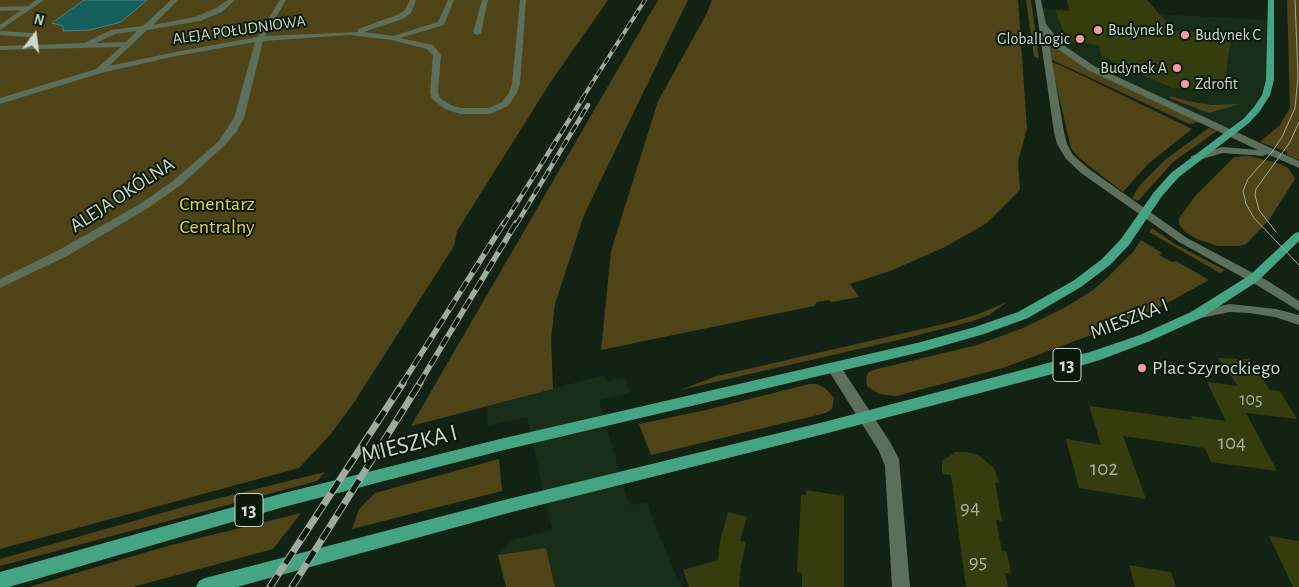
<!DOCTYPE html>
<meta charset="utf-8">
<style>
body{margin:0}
#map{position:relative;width:1299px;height:587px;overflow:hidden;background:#132313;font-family:"Alegreya Sans",sans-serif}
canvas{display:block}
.north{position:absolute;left:10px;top:10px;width:50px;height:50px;-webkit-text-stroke:4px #0a1a0a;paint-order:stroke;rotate:15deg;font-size:14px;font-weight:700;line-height:20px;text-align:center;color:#ced9ce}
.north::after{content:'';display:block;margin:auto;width:18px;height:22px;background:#ced9ce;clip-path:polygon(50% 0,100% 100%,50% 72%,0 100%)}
</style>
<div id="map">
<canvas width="1299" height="587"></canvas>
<div class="north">N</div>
</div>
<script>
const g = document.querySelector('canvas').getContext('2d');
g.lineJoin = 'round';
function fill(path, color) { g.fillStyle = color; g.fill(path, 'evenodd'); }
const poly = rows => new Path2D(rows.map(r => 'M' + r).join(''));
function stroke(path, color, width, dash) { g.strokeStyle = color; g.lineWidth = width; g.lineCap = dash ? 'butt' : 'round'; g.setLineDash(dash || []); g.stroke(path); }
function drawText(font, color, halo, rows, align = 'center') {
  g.font = font + ' "Alegreya Sans",sans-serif'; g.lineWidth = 4; g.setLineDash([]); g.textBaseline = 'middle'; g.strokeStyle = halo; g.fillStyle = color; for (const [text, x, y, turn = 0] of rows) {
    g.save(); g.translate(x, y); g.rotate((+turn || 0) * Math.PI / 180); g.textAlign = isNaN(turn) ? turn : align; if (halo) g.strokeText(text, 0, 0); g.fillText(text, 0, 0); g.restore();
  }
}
fill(poly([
 [1042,8,1268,20,1268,73,1263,87,1257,102,1245,116,1227,130,1106,73,1068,53,1045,24],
 [604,375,607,382,625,377,630,393,599,400,629,505,648,503,650,513,681,587,555,587,546,548,498,555,513,540,552,530,527,417,487,426,486,407]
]), '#182d17');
fill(poly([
 [0,0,608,0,550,83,457,231,454,246,353,404,330,435,299,468,0,549],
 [658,0,688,0,584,215,555,304,551,339,553,389,411,426],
 [712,0,1018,0,1027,128,1018,162,1020,190,987,223,945,247,890,271,850,284,859,297,832,302,829,300,817,302,814,306,601,350,611,251,658,101,706,15],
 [1026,0,1031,0,1039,58,1034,57],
 [1287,0,1299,0,1299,160,1287,155,1287,152,1260,142,1280,125,1290,108],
 [1049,43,1054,44,1064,53,1200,122,1190,124,1185,122,1050,59],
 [1051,62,1060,65,1192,129,1148,164,1123,192,1078,157,1071,148],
 [1171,96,1187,101,1211,105,1240,104,1209,113,1169,98],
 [1209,128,1217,131,1173,162,1138,201,1132,198,1140,185,1166,159],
 [1249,156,1281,164,1289,169,1295,179,1269,220,1246,244,1240,246,1218,246,1197,239,1185,232,1179,224,1179,218,1197,194,1232,159,1235,157],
 [1152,228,1175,244,1225,270,1220,273,1149,232],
 [1141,240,1162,253,1159,255,1172,262,1176,261,1209,280,1160,307,1131,320,1003,368,896,396,879,394,867,386,866,378,868,373,873,370,977,345,1023,328,1064,308,1093,290,1107,278,1133,252],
 [1007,302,989,315,973,321,907,338,680,390,717,376,948,323,976,315],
 [809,384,817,384,825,388,834,398,832,409,826,413,651,455,639,424,706,410],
 [499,459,502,491,352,529,359,509,375,493],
 [325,472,317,481,0,566,0,559,183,507],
 [301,513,273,549,133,587,29,587,167,546],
 [546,548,555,587,506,587,498,555]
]), '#4f4318');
const water = poly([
 [84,0,147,0,121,22,90,30,63,31,63,26,52,23,84,0]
]);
fill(water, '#165e5e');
stroke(water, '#4d8380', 1);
fill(poly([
 [1067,0,1147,0,1175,31,1207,33,1231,37,1224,88,1213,90,1172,88,1101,56,1099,45,1068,42,1055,10,1069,11],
 [1218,358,1249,359,1270,390,1280,391,1297,419,1246,413,1277,471,1211,462,1205,448,1123,436,1146,499,1079,488,1066,439,1101,445,1089,406,1193,420,1191,416,1226,421,1207,382,1238,386],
 [956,452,966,452,978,455,994,468,999,483,995,482,1002,521,996,520,1002,551,1007,552,1011,574,1005,573,1008,587,966,587,951,475,942,474,942,461],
 [806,490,844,496,844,587,802,587,802,573,797,572,801,495,806,495],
 [728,512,747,517,740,541,746,542,741,565,739,587,689,587,683,570,718,560,720,541],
 [1269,536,1299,541,1299,587,1293,587],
 [1129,565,1171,572,1176,587,1135,587]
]), '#353d0f');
fill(poly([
 [36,0,44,0,0,30,0,25,21,10,0,11,0,7,28,6,36,0],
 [171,0,178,0,153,25,195,17,216,8,228,0,235,0,222,12,200,21,147,30,109,66,176,52,257,37,280,0,286,0,265,36,358,32,358,29,397,15,405,10,410,0,416,0,411,13,403,19,364,32,393,36,438,22,448,0,454,0,444,25,400,38,433,45,441,55,438,93,440,98,451,105,461,108,489,108,502,102,509,93,512,84,520,0,526,0,520,84,517,93,508,106,490,114,460,114,445,109,432,99,430,93,433,55,427,49,392,40,349,35,263,41,244,118,237,131,225,145,181,185,148,208,67,256,0,288,0,279,59,250,140,204,173,181,219,141,234,118,255,42,176,56,101,73,0,104,0,98,96,69,121,47,0,50,0,46,27,45,30,40,28,37,0,35,0,31,33,33,38,40,35,45,84,43,111,30,143,26,171,0],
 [137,31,126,42,96,43,115,34,137,31],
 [482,0,488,0,481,33,477,35,473,33,482,0],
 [1035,0,1041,0,1046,24,1062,44,1094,66,1299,161,1299,168,1267,154,1263,156,1223,153,1195,161,1191,160,1191,156,1223,147,1258,150,1088,70,1056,48,1048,37,1064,132,1067,144,1073,155,1089,169,1187,238,1268,281,1299,301,1299,311,1260,287,1179,242,1081,173,1066,159,1057,144,1054,132,1035,0],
 [1230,304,1276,309,1299,315,1299,325,1275,317,1249,313,1230,312,1196,319,1191,318,1190,315,1191,312,1196,311,1230,304],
 [834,363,839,364,890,442,899,459,910,587,892,587,885,466,879,451,827,368,829,364,834,363]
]), '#5c6f5b');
fill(poly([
 [1268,0,1274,0,1274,80,1270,95,1260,111,1249,123,1179,177,1162,196,1129,245,1110,265,1081,287,1028,318,984,334,921,352,500,451,280,508,9,587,0,587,0,572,280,494,500,439,921,342,975,327,1018,312,1073,281,1102,259,1121,239,1154,192,1171,173,1243,119,1254,107,1262,95,1266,80,1268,0],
 [1299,232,1299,241,1258,281,1201,318,1150,341,1100,360,1060,372,824,434,508,513,237,587,196,587,199,581,205,578,508,499,824,422,1090,352,1140,335,1191,312,1250,275,1295,233,1299,232]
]), '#45a484');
stroke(poly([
 [1295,0,1298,77,1295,108,1282,137,1272,152,1248,179,1243,191,1246,204,1254,218,1299,265],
 [1276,232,1259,210,1255,195,1256,189,1290,142,1299,122]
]), '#9fab9f', 1);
const railFar3 = poly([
 [582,99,645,0]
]);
const railFar2 = poly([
 [503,225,583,98],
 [516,225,588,105]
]);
const railFar1 = poly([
 [402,384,504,223],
 [419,384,516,223]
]);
const rail = poly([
 [270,587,403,383],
 [292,587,420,383]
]);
stroke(railFar3, '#9fab9f', 4);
stroke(railFar2, '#9fab9f', 4.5);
stroke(railFar1, '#9fab9f', 5.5);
stroke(rail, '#9fab9f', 7);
stroke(railFar3, '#0a1a0a', 2.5, [7]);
stroke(railFar2, '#0a1a0a', 3, [9]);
stroke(railFar1, '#0a1a0a', 4, [11]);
stroke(rail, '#0a1a0a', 5, [14]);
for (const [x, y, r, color] of [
 [1098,30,5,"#f49aa0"],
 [1185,35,5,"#f49aa0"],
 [1080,39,5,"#f49aa0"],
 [1177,68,5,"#f49aa0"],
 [1185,84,5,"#f49aa0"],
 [1142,368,5,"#f49aa0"]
]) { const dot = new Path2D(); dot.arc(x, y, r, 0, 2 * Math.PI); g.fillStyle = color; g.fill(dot); stroke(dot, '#0a1a0a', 2); }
drawText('16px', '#ced9ce', '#0a1a0a', [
 ["ALEJA POŁUDNIOWA",239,30,-8]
]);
drawText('16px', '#ced9ce', '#0a1a0a', [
 ["Budynek B",1108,30],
 ["Budynek C",1195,35],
 ["GlobalLogic",1070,39,"right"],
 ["Budynek A",1167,68,"right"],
 ["Zdrofit",1195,84]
], 'left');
drawText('18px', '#a8b29e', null, [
 ["105",1251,400]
]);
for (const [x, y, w] of [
 [1067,365,28],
 [249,510,28]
]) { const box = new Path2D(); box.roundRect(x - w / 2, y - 16.5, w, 33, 4); g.fillStyle = '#0a1a0a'; g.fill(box); stroke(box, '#ced9ce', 1); }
drawText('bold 19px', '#ced9ce', null, [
 ["13",1067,365],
 ["13",249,510]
]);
drawText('20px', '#ced9ce', '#0a1a0a', [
 ["ALEJA OKÓLNA",122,195,-33],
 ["MIESZKA I",1129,319,-21]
]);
drawText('20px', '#eecb53', '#0a1a0a', [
 ["Cmentarz",217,204],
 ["Centralny",217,227]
]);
drawText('20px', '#ced9ce', '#0a1a0a', [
 ["Plac Szyrockiego",1152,368]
], 'left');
drawText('21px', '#a8b29e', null, [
 ["104",1232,443],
 ["102",1104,469],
 ["94",970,508],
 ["95",978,562]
]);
drawText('24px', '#ced9ce', '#0a1a0a', [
 ["MIESZKA I",409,444,-14]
]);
</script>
